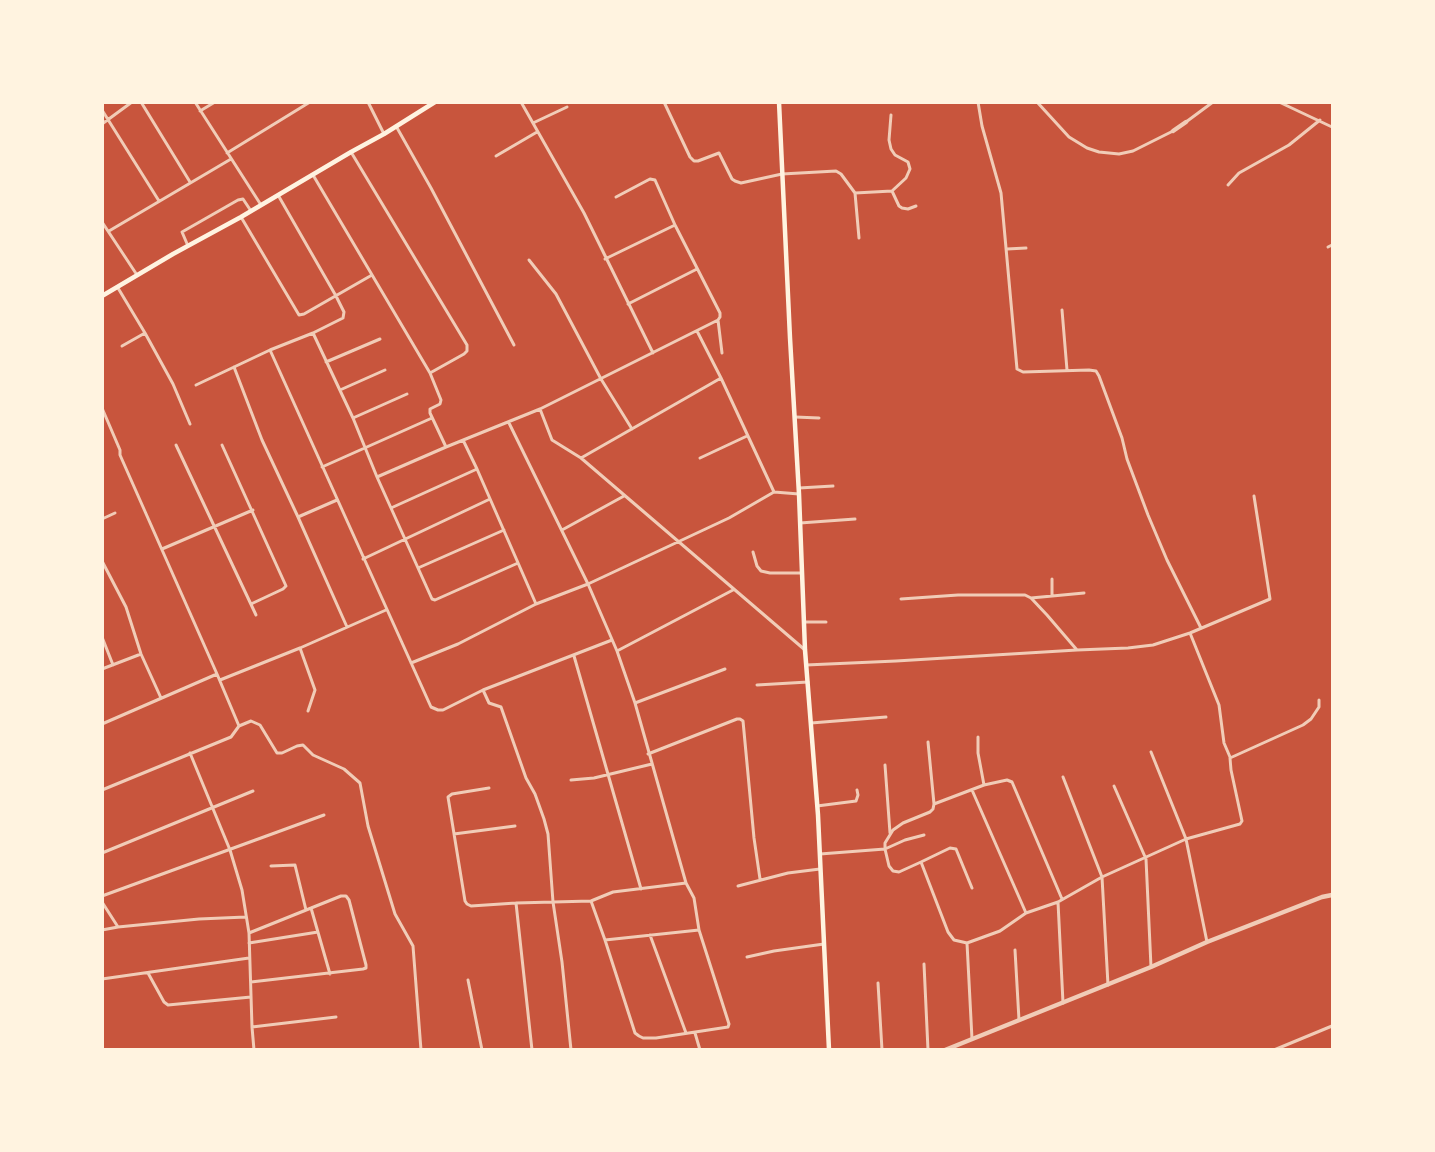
<!DOCTYPE html>
<style>
body{margin:0}
#map{position:relative;width:1435px;height:1152px;overflow:hidden;background:#c8553d;font-family:Barlow,sans-serif}
canvas{display:block}
.frame{position:absolute;inset:0;border:104px solid #fff3e0;pointer-events:none}
</style>
<div id="map">
<canvas width="1435" height="1152"></canvas>
<div class="frame"></div>
</div>
<script>
const g = document.querySelector('canvas').getContext('2d');
g.lineJoin = 'round';
const poly = rows => new Path2D(rows.map(r => 'M' + r).join(''));
function stroke(path, color, width, dash) { g.strokeStyle = color; g.lineWidth = width; g.lineCap = dash ? 'butt' : 'round'; g.setLineDash(dash || []); g.stroke(path); }
stroke(poly([
 [141,102,190,182],
 [195,102,261,205],
 [368,102,384,134],
 [521,102,584,213,653,353],
 [664,102,690,157,694,161,698,161,719,153,732,179,735,181,741,183,782,174,836,171,841,174,855,193,859,238],
 [978,102,982,126,1001,193,1017,369,1023,372,1089,370,1096,371,1099,376,1122,438,1127,459,1148,515,1167,560,1201,628],
 [1037,102,1069,137,1087,148,1099,152,1119,154,1133,151,1173,131],
 [1279,102,1332,127],
 [102,110,159,201],
 [200,111,215,102],
 [891,115,889,140,891,149,895,155,908,162,910,169,906,178,892,191],
 [1186,122,1213,102],
 [533,123,567,107],
 [102,124,132,102],
 [396,126,431,188,514,345],
 [351,152,467,345,467,351,464,354,430,373],
 [227,153,310,102],
 [496,156,537,132],
 [313,175,430,373,441,400,440,404,430,409,430,413,446,447],
 [1228,185,1239,173,1289,145,1320,120],
 [855,193,892,191,899,206,902,208,908,209,916,206],
 [241,217,299,315,304,314,372,275],
 [102,222,137,275],
 [109,231,231,159],
 [188,246,182,232,238,200,243,199,251,211],
 [1328,247,1332,245],
 [1007,249,1026,248],
 [605,259,675,225],
 [529,260,556,294,601,379,632,429],
 [118,288,145,333,173,384,190,424],
 [628,304,697,269],
 [1062,310,1067,370],
 [718,320,722,353],
 [697,331,721,378,774,492,799,494],
 [313,333,353,418,377,477,432,599,435,600,518,563],
 [122,346,145,333],
 [270,350,431,707,438,710,443,710,483,690,612,640],
 [326,362,380,339],
 [234,367,262,440,298,517,347,627],
 [196,385,270,350,313,333,343,318,344,312,336,296,278,195],
 [340,390,385,370],
 [102,408,120,450,120,455,217,674,239,726],
 [540,409,552,440,581,458,805,650],
 [795,417,819,418],
 [353,418,407,394],
 [509,423,588,584,617,651,635,703,686,883],
 [463,440,477,469,536,604],
 [176,445,256,615],
 [222,445,286,586,283,589,251,604],
 [581,458,721,378],
 [700,458,747,436],
 [322,467,432,418],
 [377,477,446,447,540,409,718,320,720,317,720,313,675,225,655,180,650,179,616,197],
 [799,488,833,486],
 [391,508,477,469],
 [298,517,337,500],
 [102,519,115,513],
 [800,523,855,519],
 [562,530,624,496],
 [162,549,253,510],
 [753,552,757,566,761,571,770,573,802,573],
 [363,559,490,499],
 [102,561,126,607,141,654,161,698],
 [418,568,504,530],
 [1052,579,1052,595],
 [1031,598,1084,593],
 [804,622,826,622],
 [1190,633,1219,705,1224,743,1230,757],
 [102,637,113,665],
 [300,648,315,690,308,711],
 [1077,650,1128,648,1153,645,1190,633,1270,599,1254,496],
 [617,651,733,590],
 [574,656,641,889],
 [411,663,458,644,536,604,588,584,729,518,774,492],
 [806,665,896,661,1077,650,1047,615,1031,598,1025,595,958,595,901,599],
 [102,669,141,654],
 [220,680,300,648,386,610],
 [757,685,808,682],
 [483,690,489,703,501,707,526,778,535,794,544,819,548,834,553,902,562,962,571,1050],
 [635,703,725,669],
 [811,723,886,717],
 [102,724,217,674],
 [978,737,978,753,984,785],
 [928,742,934,804],
 [1151,752,1186,839,1207,942],
 [190,753,230,850,242,890,249,933,252,1027,254,1050],
 [648,754,737,719,740,719,743,721,754,838,760,879],
 [885,765,890,833],
 [1063,777,1102,877,1108,985],
 [571,780,594,778,652,764],
 [1114,786,1146,859,1151,967],
 [489,788,452,794,448,797,465,901,467,904,471,906,516,903,591,901,613,892,686,883,694,898,699,930,729,1024,728,1027,656,1038,643,1038,639,1036,635,1033,605,940,591,901],
 [102,790,231,737,239,726,251,721,260,725,277,753,282,753,297,746,303,745,313,755,344,769,360,783,368,826,395,914,413,946,421,1050],
 [972,790,1026,913],
 [817,806,856,801,858,795,857,790],
 [454,834,515,826],
 [924,835,905,840,885,849,889,866,893,871,899,872,921,862,948,932,954,940,967,943,1000,931,1026,913,1058,902,1102,877,1186,839,1240,824,1242,821,1231,770,1230,758,1303,725,1311,719,1319,707,1319,700],
 [102,853,253,791],
 [820,854,885,849,885,843,893,830,903,823,930,812,933,809,934,804,984,785,1007,780,1012,782,1062,899],
 [921,862,950,848,956,849,972,888],
 [271,866,295,865,306,910],
 [738,886,788,873,820,869],
 [102,896,324,815],
 [102,902,118,927],
 [1058,902,1063,1003],
 [516,903,532,1050],
 [311,908,330,974],
 [102,930,118,927,199,919,246,917],
 [249,933,341,896,346,896,349,900,366,965,366,968,363,969,251,982],
 [650,935,686,1033],
 [605,940,699,930],
 [249,943,318,932],
 [967,943,972,1039],
 [1015,950,1019,1020],
 [747,957,774,951,824,944],
 [924,964,928,1050],
 [148,973,164,1002,168,1005,251,997],
 [102,979,249,958],
 [468,980,482,1050],
 [878,983,882,1050],
 [252,1027,336,1017],
 [695,1033,700,1050],
 [1274,1050,1332,1026]
]), '#f1ccb7', 3);
stroke(poly([
 [1173,131,1186,122],
 [945,1050,1151,967,1207,942,1322,897,1332,895]
]), '#f1ccb7', 4.5);
stroke(poly([
 [779,102,790,338,799,494,805,650,818,815,829,1050],
 [102,296,173,254,241,217,351,152,384,134,435,102]
]), '#fff3e0', 4.5);
</script>
